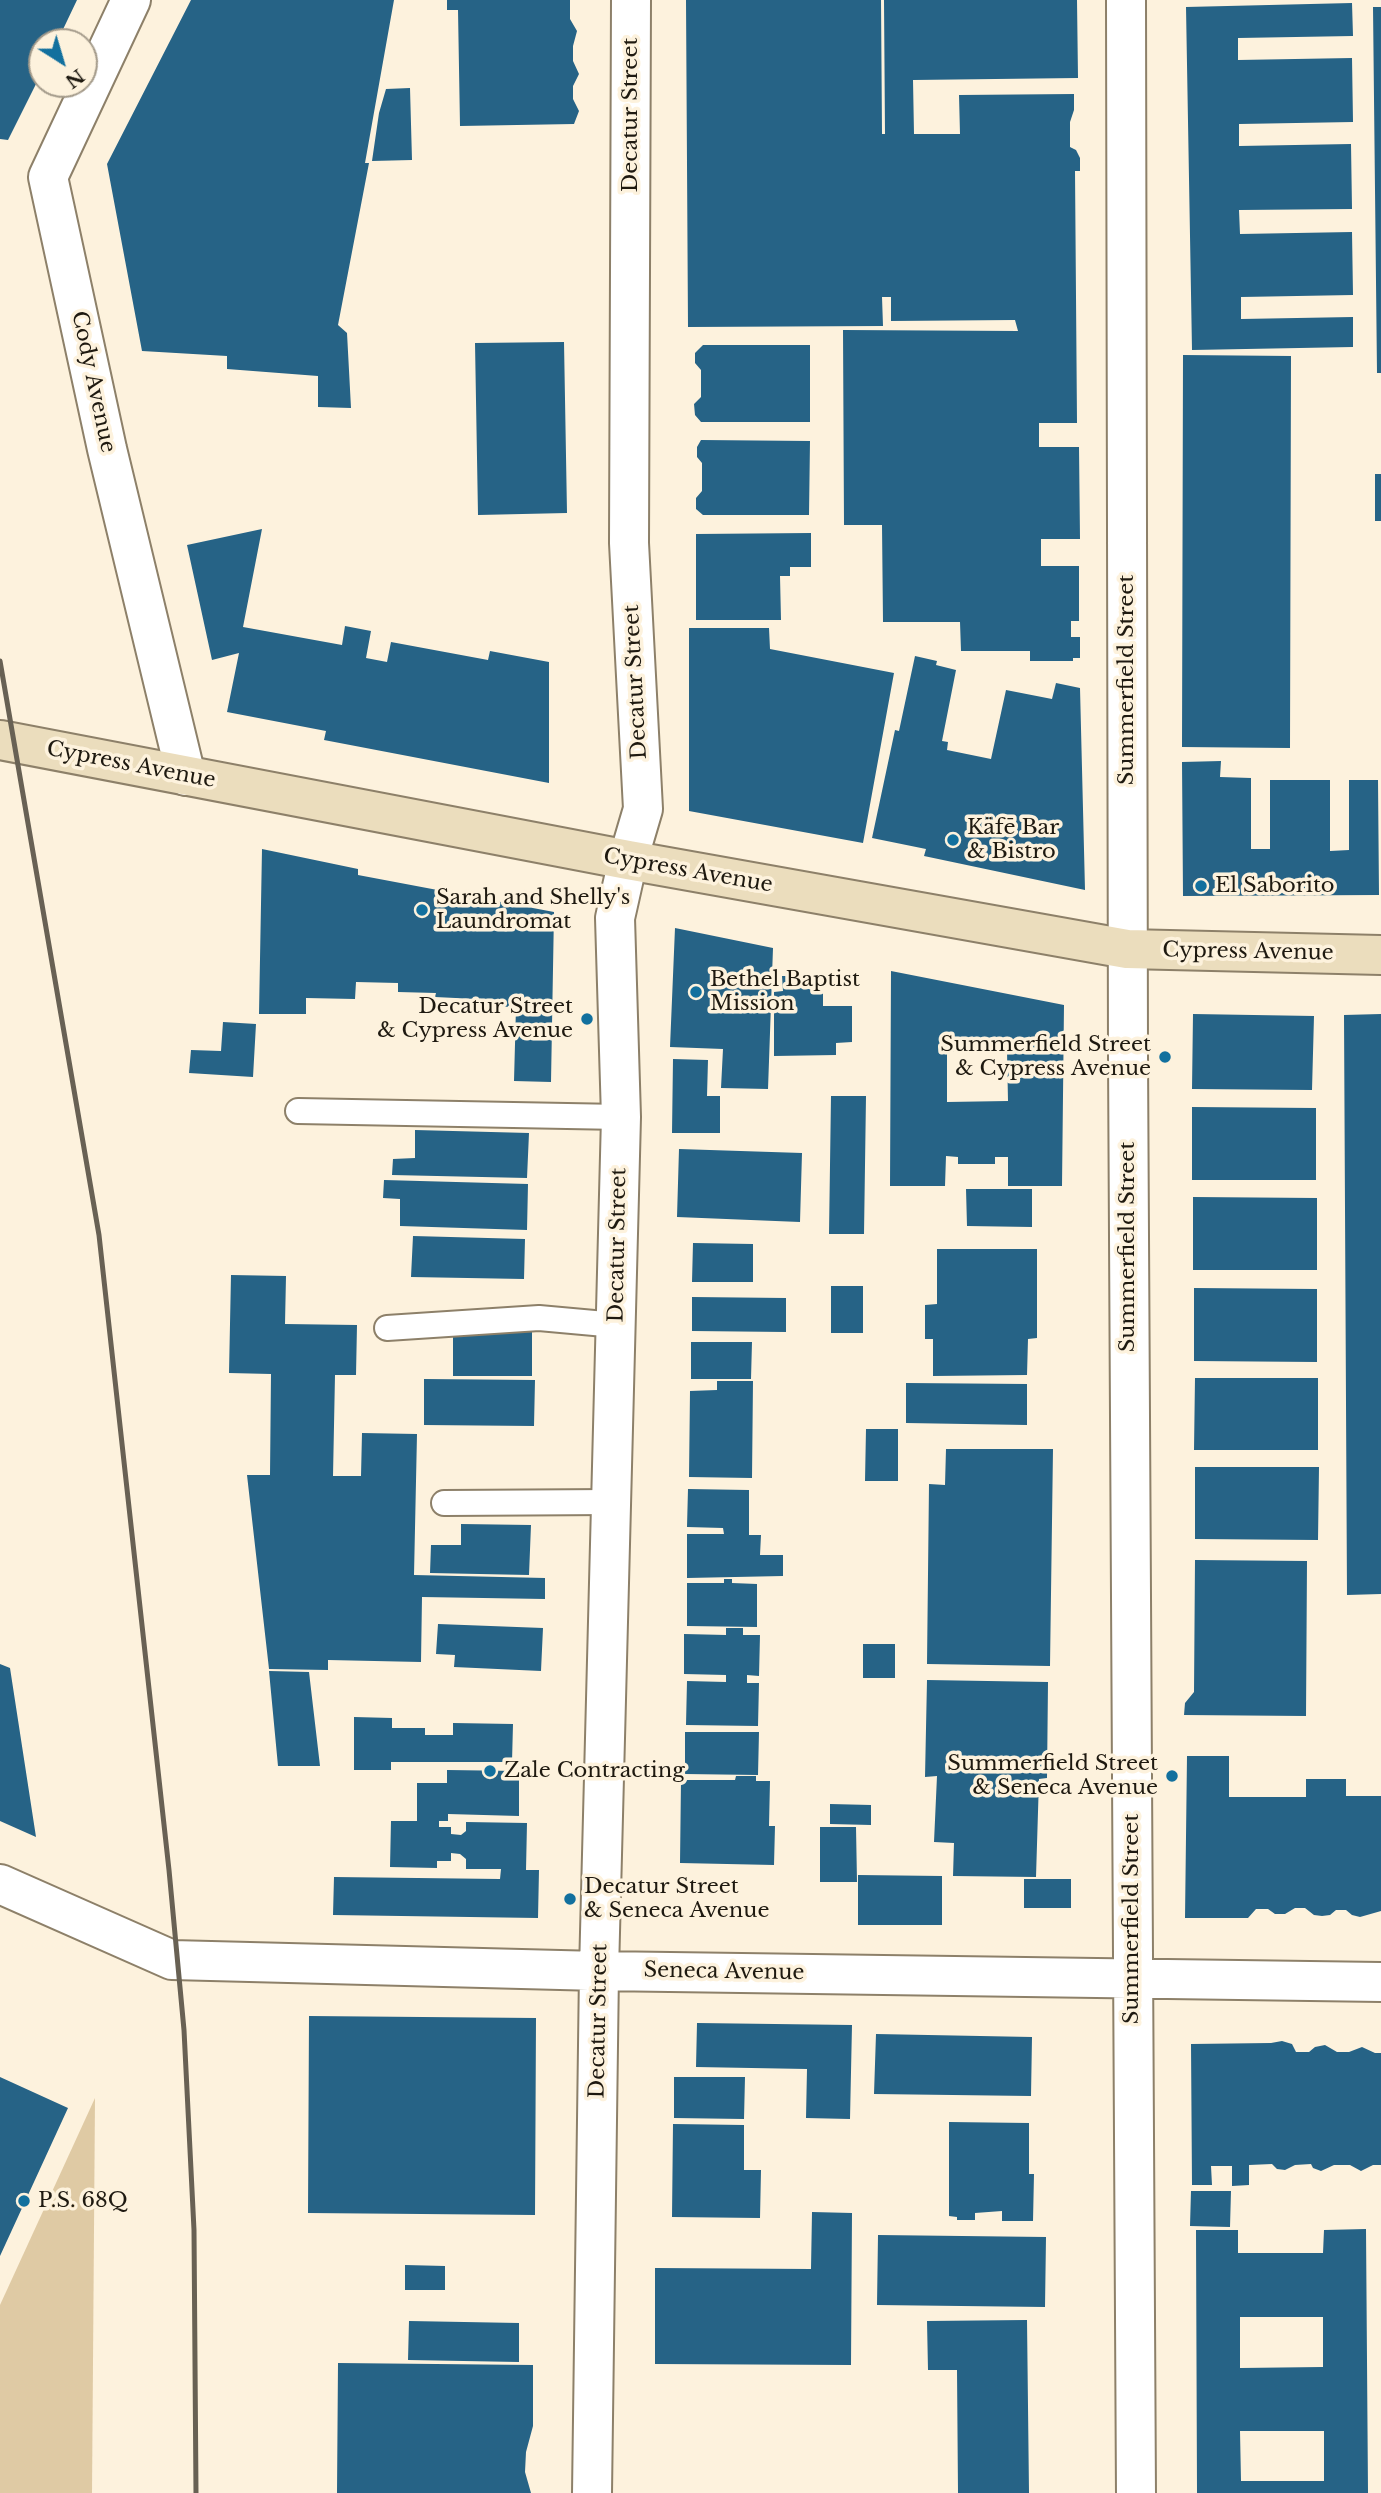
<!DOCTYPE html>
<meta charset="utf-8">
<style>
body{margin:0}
#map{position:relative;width:1381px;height:2493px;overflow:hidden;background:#fdf2dd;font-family:"Libre Baskerville",serif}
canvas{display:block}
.north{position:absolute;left:28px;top:28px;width:70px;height:70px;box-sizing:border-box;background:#fdf2dd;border:2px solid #a49b8b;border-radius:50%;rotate:143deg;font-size:19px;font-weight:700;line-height:28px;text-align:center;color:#1e1910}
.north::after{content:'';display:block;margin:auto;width:24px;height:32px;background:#12709e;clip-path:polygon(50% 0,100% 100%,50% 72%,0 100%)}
</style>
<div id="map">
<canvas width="1381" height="2493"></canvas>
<div class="north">N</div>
</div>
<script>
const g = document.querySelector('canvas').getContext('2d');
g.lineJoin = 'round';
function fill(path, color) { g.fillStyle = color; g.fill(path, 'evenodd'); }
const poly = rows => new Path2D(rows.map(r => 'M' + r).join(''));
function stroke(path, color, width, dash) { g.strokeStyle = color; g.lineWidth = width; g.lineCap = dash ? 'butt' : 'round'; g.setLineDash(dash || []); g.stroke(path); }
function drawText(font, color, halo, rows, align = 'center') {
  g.font = font + ' "Libre Baskerville",serif'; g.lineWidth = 7; g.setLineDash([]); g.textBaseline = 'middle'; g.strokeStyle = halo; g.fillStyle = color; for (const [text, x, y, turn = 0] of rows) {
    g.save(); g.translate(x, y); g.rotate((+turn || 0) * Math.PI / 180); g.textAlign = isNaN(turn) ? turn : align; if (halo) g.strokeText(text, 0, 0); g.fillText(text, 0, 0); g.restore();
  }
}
fill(poly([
 [95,2098,92,2493,0,2493,0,2305]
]), '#dfcaa4');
fill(poly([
 [0,0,77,0,57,42,42,42,42,72,8,140,0,139],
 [191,0,394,0,365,163,369,163,338,325,347,333,351,408,318,407,318,376,227,369,227,356,142,351,107,164],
 [447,0,570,0,570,19,577,31,573,46,573,61,579,74,573,86,573,99,579,111,574,124,460,126,458,10,447,10],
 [686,0,881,0,882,134,885,134,884,0,1077,0,1078,78,913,80,914,134,960,134,959,95,1074,94,1074,110,1070,122,1070,147,1076,150,1080,158,1080,171,1075,171,1077,423,1039,423,1039,447,1079,447,1080,539,1041,539,1041,566,1079,566,1079,621,1071,621,1071,637,1080,637,1080,658,1073,658,1073,661,1030,661,1030,651,961,651,960,622,883,622,882,525,844,525,843,330,1018,331,1015,320,891,321,891,297,882,297,883,326,688,327],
 [1352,3,1353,36,1238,38,1238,60,1352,58,1353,122,1239,124,1239,146,1351,144,1352,209,1239,210,1240,234,1352,232,1353,295,1241,297,1241,319,1353,317,1353,347,1192,350,1186,7],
 [1373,7,1381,7,1381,373,1377,373],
 [410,88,412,160,372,161,379,113,386,89],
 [564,342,567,513,478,515,475,343],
 [703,345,810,345,810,422,701,422,695,415,694,404,701,397,701,370,695,363,695,353],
 [1183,355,1291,356,1290,748,1182,747],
 [701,440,810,441,809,515,703,515,696,509,696,498,702,491,702,463,697,457,697,447],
 [1375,474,1381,474,1381,521,1375,521],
 [262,529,243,627,342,645,345,626,371,631,366,658,387,662,391,642,488,660,490,651,549,662,549,783,324,740,326,731,227,712,239,653,212,660,187,545],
 [811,533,811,567,790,567,790,576,780,576,781,620,696,620,696,534],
 [689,628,769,628,770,649,894,673,863,843,689,811],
 [915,656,937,661,936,665,956,670,942,741,948,742,947,750,991,759,1006,690,1052,699,1056,683,1080,688,1085,890,924,856,926,849,872,838,895,730,899,731],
 [1221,761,1220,777,1251,778,1251,849,1270,849,1270,780,1330,780,1330,851,1349,850,1349,780,1378,780,1379,895,1183,896,1182,762],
 [262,849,358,869,358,875,554,912,551,1082,514,1081,516,1007,476,1006,476,999,435,997,436,993,398,992,398,983,356,982,355,999,306,998,306,1014,259,1014],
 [675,928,773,948,768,1089,721,1088,723,1049,670,1047],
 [891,971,1064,1005,1062,1186,1008,1186,1008,1157,995,1157,995,1164,958,1164,958,1157,946,1156,945,1186,890,1186],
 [1007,1051,1008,1101,947,1102,947,1052],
 [782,976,819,976,819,992,823,992,823,1006,852,1006,852,1042,836,1043,836,1055,774,1056,774,992,783,991],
 [1193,1014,1314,1016,1312,1090,1192,1089],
 [1381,1014,1381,1594,1347,1595,1344,1015],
 [223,1022,256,1024,253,1077,189,1073,191,1050,221,1051],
 [673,1059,708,1060,707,1096,720,1096,720,1133,672,1133],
 [831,1096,866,1096,864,1234,829,1234],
 [1192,1107,1316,1108,1316,1180,1192,1180],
 [415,1130,529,1133,527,1178,392,1175,393,1159,415,1158],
 [679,1149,802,1153,800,1222,677,1217],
 [384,1180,528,1184,527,1230,400,1226,400,1199,383,1198],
 [966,1189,1032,1189,1032,1227,967,1226],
 [1193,1197,1317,1198,1317,1270,1193,1270],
 [413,1236,525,1239,524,1279,411,1277],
 [693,1243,753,1244,753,1282,692,1282],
 [937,1249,1037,1249,1037,1338,1028,1339,1027,1375,933,1376,933,1339,925,1339,925,1305,937,1304],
 [231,1275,286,1276,285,1324,357,1325,356,1375,335,1375,333,1476,361,1476,362,1433,417,1434,414,1575,545,1578,545,1599,422,1597,421,1662,328,1660,328,1670,269,1669,247,1475,270,1475,271,1374,229,1373],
 [831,1286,863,1286,863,1333,831,1333],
 [1194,1288,1317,1289,1317,1362,1194,1361],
 [692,1297,786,1298,786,1332,692,1331],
 [532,1328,532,1376,453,1376,453,1329],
 [691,1342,752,1342,751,1379,691,1379],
 [1195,1378,1318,1378,1318,1450,1194,1450],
 [424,1379,535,1380,534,1426,424,1425],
 [717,1381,753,1381,752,1478,689,1477,690,1391,717,1390],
 [906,1383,1027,1384,1027,1425,906,1423],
 [866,1429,898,1429,898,1481,865,1481],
 [946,1449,1053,1449,1050,1666,927,1664,929,1484,945,1485],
 [1195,1467,1319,1467,1318,1540,1195,1539],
 [688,1489,749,1490,749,1535,761,1535,760,1555,783,1555,783,1576,687,1578,687,1534,724,1534,723,1528,687,1527],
 [461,1524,531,1525,529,1575,430,1573,431,1545,461,1545],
 [1195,1560,1307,1561,1306,1716,1184,1715,1185,1703,1194,1692],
 [724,1579,732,1579,732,1583,757,1584,757,1627,687,1626,687,1583,724,1583],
 [438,1624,543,1628,541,1671,454,1667,455,1655,436,1654],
 [726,1628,743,1628,743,1635,760,1635,759,1676,747,1675,747,1683,759,1683,758,1726,686,1725,687,1681,726,1682,726,1675,684,1674,684,1634,726,1635],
 [863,1644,895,1644,895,1678,863,1678],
 [0,1664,10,1668,36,1837,0,1821],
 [269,1671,309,1672,320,1766,278,1766],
 [927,1680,1048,1682,1047,1778,1039,1779,1036,1877,953,1876,954,1843,934,1842,937,1776,925,1777],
 [354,1717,392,1718,392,1728,425,1728,425,1735,453,1735,453,1723,513,1724,512,1762,391,1762,391,1770,354,1770],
 [685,1732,759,1732,758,1775,685,1774],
 [1187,1756,1229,1756,1229,1797,1306,1797,1306,1779,1346,1779,1346,1796,1381,1796,1381,1911,1360,1917,1352,1915,1346,1910,1336,1910,1330,1915,1322,1916,1314,1915,1305,1908,1295,1908,1285,1914,1275,1914,1268,1909,1256,1909,1248,1918,1185,1918],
 [447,1770,519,1771,519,1816,448,1814,448,1821,439,1821,439,1827,451,1827,451,1834,461,1835,466,1831,466,1822,527,1823,526,1870,539,1870,538,1918,333,1915,334,1877,500,1879,501,1869,466,1869,466,1859,460,1854,451,1853,451,1861,437,1861,437,1868,390,1867,391,1821,417,1821,417,1783,447,1783],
 [736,1776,756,1776,756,1781,770,1781,769,1826,775,1826,774,1865,680,1863,681,1780,735,1780],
 [830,1804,871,1805,871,1825,830,1824],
 [820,1827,856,1827,857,1882,820,1882],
 [858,1875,942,1876,942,1925,858,1925],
 [1024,1879,1071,1879,1071,1908,1024,1908],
 [309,2016,536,2018,535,2215,308,2213],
 [697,2023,852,2025,850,2119,806,2118,807,2069,696,2067],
 [876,2034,1032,2037,1031,2096,874,2094],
 [1282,2041,1292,2044,1296,2052,1309,2052,1315,2047,1325,2045,1337,2052,1349,2052,1362,2047,1375,2053,1381,2053,1381,2165,1373,2165,1361,2171,1350,2165,1334,2165,1321,2171,1313,2168,1311,2164,1295,2165,1285,2170,1277,2169,1272,2164,1249,2165,1249,2185,1232,2186,1232,2166,1211,2166,1212,2185,1192,2185,1191,2044,1271,2043],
 [0,2077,68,2108,0,2256],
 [674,2077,745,2077,744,2119,674,2118],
 [949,2122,1029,2123,1029,2174,1034,2174,1033,2221,1002,2221,1002,2211,975,2213,975,2220,957,2220,957,2217,949,2216],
 [673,2124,744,2125,744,2170,761,2170,760,2218,672,2217],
 [1191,2191,1231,2191,1230,2227,1190,2226],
 [812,2212,852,2213,851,2365,655,2364,655,2268,811,2269],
 [1366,2229,1368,2493,1197,2493,1196,2230,1238,2230,1238,2253,1323,2253,1324,2230],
 [1240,2317,1323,2317,1323,2367,1240,2368],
 [1240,2431,1324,2431,1324,2481,1241,2481],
 [878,2235,1046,2237,1045,2307,877,2305],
 [405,2265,445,2266,445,2290,405,2290],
 [1027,2320,1029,2493,958,2493,957,2370,928,2370,927,2321],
 [409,2321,519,2323,519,2362,408,2360],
 [338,2363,533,2365,533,2426,526,2452,525,2472,531,2493,337,2493]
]), '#266386');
const lane = poly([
 [298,1111,621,1117],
 [387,1328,539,1318,616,1325],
 [444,1503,611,1502]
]);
const street = poly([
 [131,0,48,177,107,449,186,776],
 [1126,0,1128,1057,1136,2493],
 [0,1884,172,1960,599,1971,1381,1982],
 [592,2493,599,1971,621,1117,615,918,628,860,643,809,629,543,631,0]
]);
const secondary = poly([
 [0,740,628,860,1127,949,1381,955]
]);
stroke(lane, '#8d8069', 28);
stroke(street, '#8d8069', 42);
stroke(secondary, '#8d8069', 42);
stroke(lane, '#fff', 24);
stroke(street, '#fff', 38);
stroke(secondary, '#ebddbd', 38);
stroke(poly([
 [0,661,99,1235,169,1870,184,2030,194,2230,196,2493]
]), '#686154', 5);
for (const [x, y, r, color] of [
 [953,840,7,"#12709e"],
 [1201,886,7,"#12709e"],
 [422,910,7,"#12709e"],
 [696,992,7,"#12709e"],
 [587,1019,7,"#12709e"],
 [1165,1057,7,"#12709e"],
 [490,1771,7,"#12709e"],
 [1172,1776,7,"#12709e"],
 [570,1899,7,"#12709e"],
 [24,2201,7,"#12709e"]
]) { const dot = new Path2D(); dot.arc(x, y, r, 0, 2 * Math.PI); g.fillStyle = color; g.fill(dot); stroke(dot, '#fdf2dd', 2.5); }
drawText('21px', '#1e1910', '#fdf2dd', [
 ["Decatur Street",631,115,-90],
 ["Cody Avenue",93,382,78],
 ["Summerfield Street",1127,680,-90],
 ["Decatur Street",636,682,-93],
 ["Cypress Avenue",131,765,11],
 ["Cypress Avenue",688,871,10],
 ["Cypress Avenue",1248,952,1],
 ["Decatur Street",618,1245,-89],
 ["Summerfield Street",1128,1247,-90],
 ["Summerfield Street",1132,1919,-90],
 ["Seneca Avenue",724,1972,1],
 ["Decatur Street",599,2021,-89]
]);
drawText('21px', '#1e1910', '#fdf2dd', [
 ["Käfē Bar",967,828],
 ["& Bistro",967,852],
 ["El Saborito",1215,886],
 ["Sarah and Shelly's",436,898],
 ["Laundromat",436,922],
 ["Bethel Baptist",710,980],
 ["Mission",710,1004],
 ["Decatur Street",573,1007,"right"],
 ["& Cypress Avenue",573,1031,"right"],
 ["Summerfield Street",1151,1045,"right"],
 ["& Cypress Avenue",1151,1069,"right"],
 ["Summerfield Street",1158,1764,"right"],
 ["& Seneca Avenue",1158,1788,"right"],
 ["Zale Contracting",504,1771],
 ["Decatur Street",584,1887],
 ["& Seneca Avenue",584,1911],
 ["P.S. 68Q",38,2201]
], 'left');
</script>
